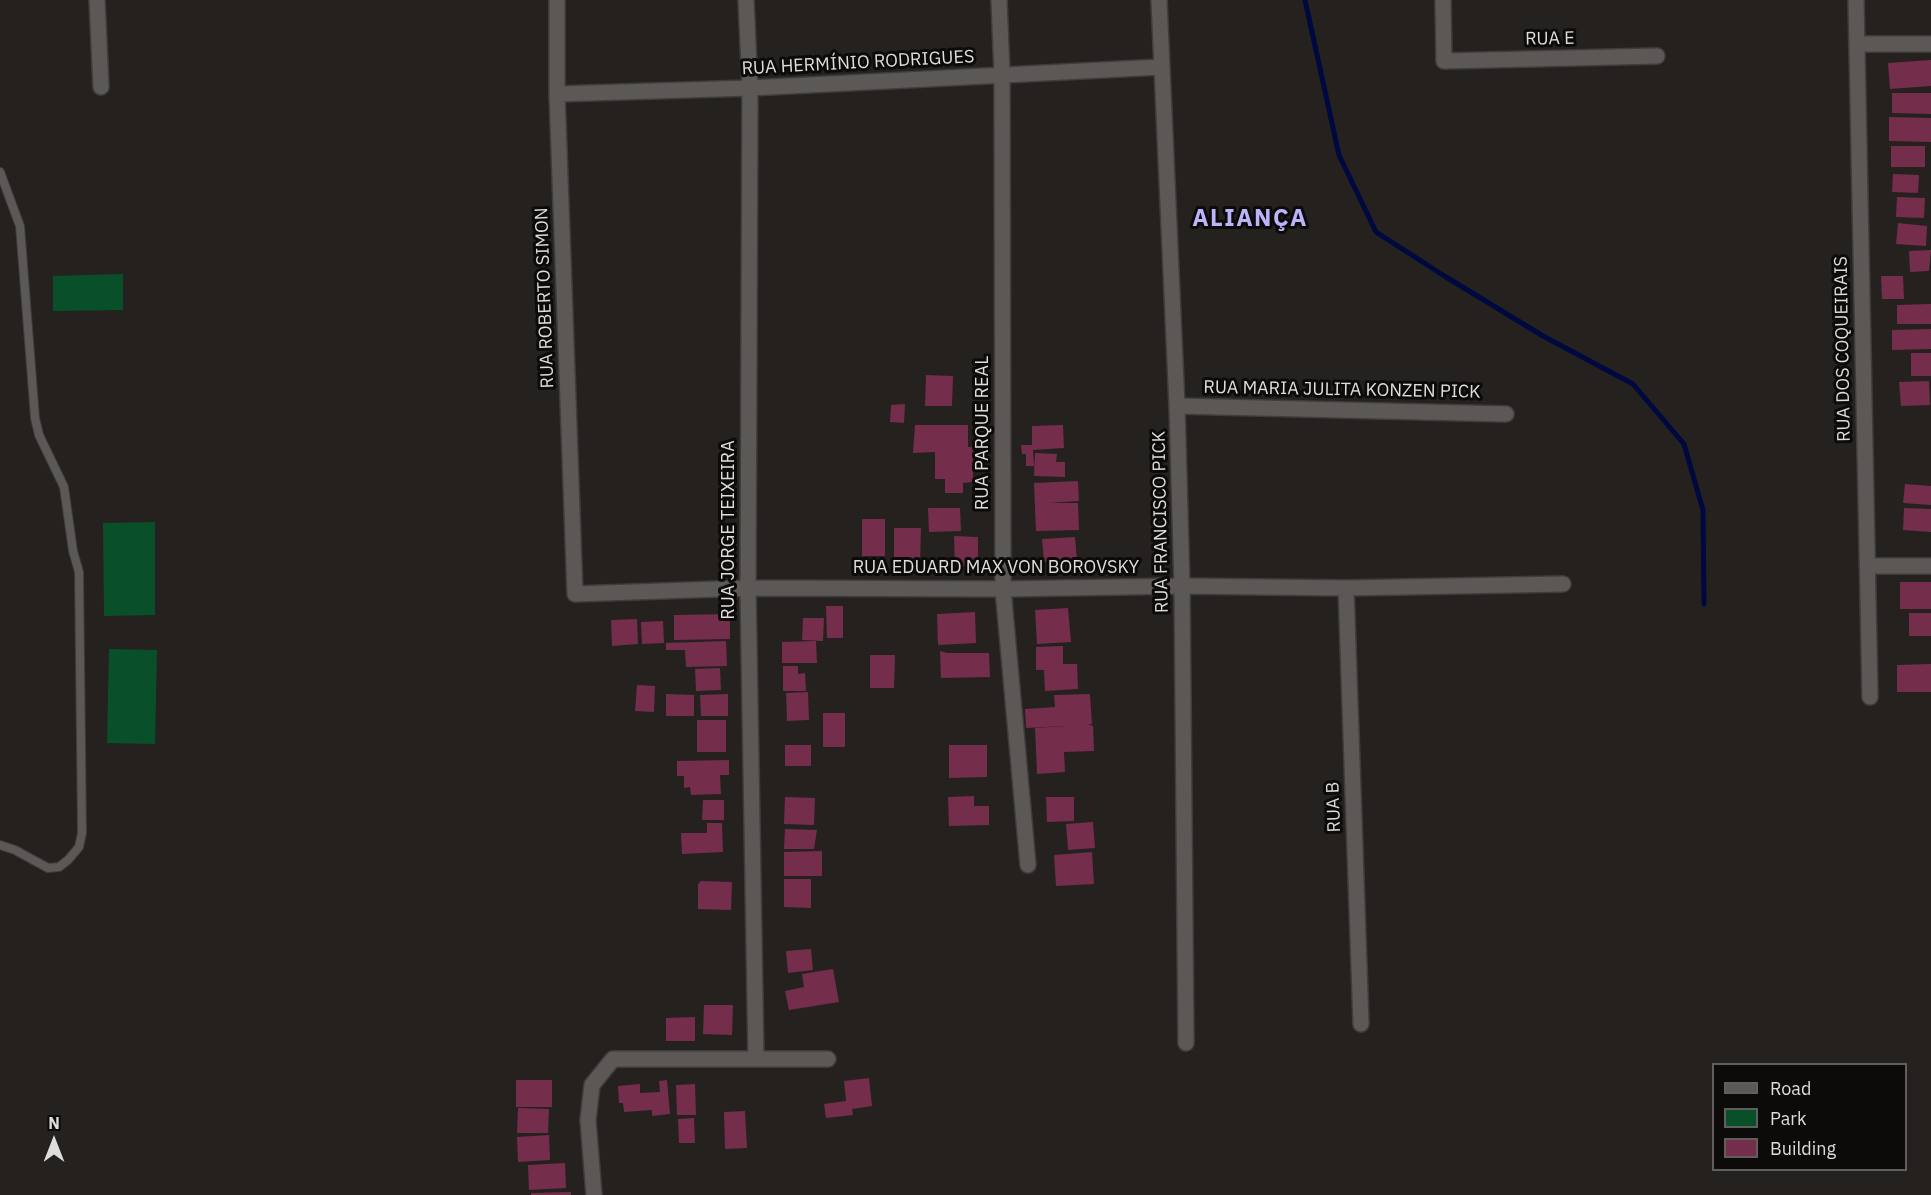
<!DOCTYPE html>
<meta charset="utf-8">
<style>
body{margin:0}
#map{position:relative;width:1931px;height:1195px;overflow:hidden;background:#24211f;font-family:"IBM Plex Sans",sans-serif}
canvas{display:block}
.legend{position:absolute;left:1712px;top:1063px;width:195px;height:108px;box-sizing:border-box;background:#0c0b0a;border:2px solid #605f5e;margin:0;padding:8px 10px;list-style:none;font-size:18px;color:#dfdddc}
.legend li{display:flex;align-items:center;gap:12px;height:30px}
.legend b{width:30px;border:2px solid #605f5e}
.north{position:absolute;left:24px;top:1111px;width:60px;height:60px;-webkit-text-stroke:4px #0c0b0a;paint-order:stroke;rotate:0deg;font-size:16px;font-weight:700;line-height:24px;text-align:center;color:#dfdddc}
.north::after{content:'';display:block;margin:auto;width:21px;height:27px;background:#dfdddc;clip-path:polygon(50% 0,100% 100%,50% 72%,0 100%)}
</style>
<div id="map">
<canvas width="1931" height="1195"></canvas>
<ul class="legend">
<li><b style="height:8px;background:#5b5856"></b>Road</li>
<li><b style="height:16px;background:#09502a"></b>Park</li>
<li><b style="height:16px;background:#752d4c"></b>Building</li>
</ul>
<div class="north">N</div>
</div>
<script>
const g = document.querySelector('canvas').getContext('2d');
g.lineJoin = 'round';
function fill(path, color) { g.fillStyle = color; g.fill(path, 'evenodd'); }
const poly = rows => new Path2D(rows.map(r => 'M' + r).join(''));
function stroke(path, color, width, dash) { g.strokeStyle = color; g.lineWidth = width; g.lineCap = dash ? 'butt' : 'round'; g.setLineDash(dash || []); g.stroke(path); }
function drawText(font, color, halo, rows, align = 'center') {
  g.font = font + ' "IBM Plex Sans",sans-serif'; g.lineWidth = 6; g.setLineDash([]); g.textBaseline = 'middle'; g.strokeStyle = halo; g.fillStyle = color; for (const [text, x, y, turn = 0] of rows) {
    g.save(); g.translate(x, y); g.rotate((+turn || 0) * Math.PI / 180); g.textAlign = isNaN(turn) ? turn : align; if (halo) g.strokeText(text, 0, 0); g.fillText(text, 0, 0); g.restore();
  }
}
fill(poly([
 [123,274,123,310,53,311,53,276],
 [155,522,155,615,104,616,103,523],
 [109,649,157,650,155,744,107,743]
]), '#09502a');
stroke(poly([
 [1305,0,1339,155,1376,232,1446,277,1543,336,1633,384,1684,444,1703,510,1704,604]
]), '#000840', 5);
fill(poly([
 [1931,60,1931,86,1890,89,1888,63],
 [1892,93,1931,93,1931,114,1892,113],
 [1889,117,1931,118,1931,142,1889,141],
 [1891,146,1925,146,1925,167,1891,167],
 [1893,174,1919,175,1918,193,1892,192],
 [1897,197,1925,198,1924,218,1896,217],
 [1898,223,1927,226,1926,246,1896,244],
 [1931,250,1929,271,1910,272,1909,251],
 [1881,276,1903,276,1904,299,1882,299],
 [1931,304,1931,324,1897,324,1897,305],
 [1931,329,1931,349,1892,350,1892,330],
 [1911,353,1931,353,1931,376,1911,376],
 [926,375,953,376,952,406,925,406],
 [1929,381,1930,405,1901,406,1899,382],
 [905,404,904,423,890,422,891,405],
 [915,425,968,425,968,447,973,447,973,482,963,483,963,493,945,493,945,479,935,479,935,452,913,453],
 [1063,425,1064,448,1033,450,1034,466,1026,466,1026,454,1022,454,1021,445,1032,445,1032,426],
 [1035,453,1057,454,1056,462,1065,462,1065,477,1034,476],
 [1078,481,1079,501,1049,503,1078,503,1079,530,1036,531,1034,483],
 [1905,484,1931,486,1931,505,1903,503],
 [928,508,960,508,961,531,929,532],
 [1904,508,1931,509,1931,532,1903,530],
 [862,519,885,519,885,556,862,556],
 [894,528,921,528,920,564,894,564],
 [954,536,978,537,978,567,955,567],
 [1075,537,1077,560,1044,562,1042,539],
 [1900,582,1931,582,1931,609,1900,609],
 [826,606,843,606,843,638,827,638],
 [1068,608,1071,642,1037,644,1035,610],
 [975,612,976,643,938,645,937,614],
 [1909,613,1931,613,1931,636,1909,636],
 [730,614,730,639,674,640,674,615],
 [803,618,824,618,823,641,802,640],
 [637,619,638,644,612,646,611,620],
 [663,621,664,643,642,644,641,622],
 [726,641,727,666,686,667,685,650,666,650,666,643],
 [816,641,817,663,782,663,782,642],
 [1063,646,1063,664,1077,664,1078,689,1045,691,1044,670,1036,670,1036,647],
 [940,651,947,653,989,653,990,677,941,678],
 [870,655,895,655,894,688,870,688],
 [1931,664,1931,692,1897,692,1897,665],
 [783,666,798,666,798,674,805,673,806,691,783,691],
 [720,668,721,690,696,691,695,669],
 [637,685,655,686,654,712,635,711],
 [808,692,809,720,787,721,786,693],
 [666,694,694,695,694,716,666,716],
 [728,694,728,716,701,716,700,695],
 [1090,694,1092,724,1088,724,1093,726,1094,751,1064,752,1065,772,1037,774,1035,728,1065,726,1026,728,1025,709,1055,707,1054,695],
 [823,713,845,713,845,747,823,747],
 [697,720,726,720,726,752,697,752],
 [785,745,811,745,811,766,785,766],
 [949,745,987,745,987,777,949,778],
 [729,760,729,775,720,775,721,794,691,795,690,787,684,788,684,776,677,776,677,761],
 [974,796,974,806,989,806,989,825,949,826,948,797],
 [785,797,815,798,814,825,784,824],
 [1046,797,1074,797,1074,821,1047,822],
 [703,800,724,800,724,820,702,820],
 [1093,822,1095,848,1068,850,1066,824],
 [707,823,722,823,723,852,682,854,681,833,707,833],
 [785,829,817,830,814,849,784,849],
 [822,851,822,876,784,876,784,852],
 [1092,852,1094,884,1056,886,1054,855],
 [784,879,811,879,811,908,784,907],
 [701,881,732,882,731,910,698,909,698,884],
 [811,949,813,970,788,973,786,951],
 [833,969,839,1002,789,1010,785,991,804,987,802,974],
 [704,1005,733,1005,732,1035,703,1034],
 [695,1017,695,1041,666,1041,666,1018],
 [869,1078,872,1106,852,1109,853,1115,826,1118,824,1104,846,1101,844,1081],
 [516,1080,552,1080,552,1107,516,1107],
 [667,1080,670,1114,652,1116,652,1110,624,1112,623,1103,619,1103,618,1086,640,1084,640,1093,660,1092,659,1081],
 [695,1084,696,1115,677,1115,676,1085],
 [518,1108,549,1109,548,1133,517,1133],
 [745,1111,747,1148,725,1149,724,1112],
 [694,1118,695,1143,679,1143,678,1119],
 [549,1135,550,1160,518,1162,517,1137],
 [565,1163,566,1188,529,1190,528,1165],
 [571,1192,571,1195,531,1195,531,1193]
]), '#752d4c');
const lane = poly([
 [0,172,20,226,35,418,39,435,64,487,73,551,79,572,82,833,79,847,68,860,59,867,48,868,15,850,0,845]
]);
const street = poly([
 [97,0,101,87],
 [557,0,557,94,575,594,748,588,1003,589,1182,586,1346,588,1563,584],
 [746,0,750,88,748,588,756,1059],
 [999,0,1002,74,1003,589,1028,865],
 [1159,0,1177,406,1182,586,1186,1043],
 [1443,0,1444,61,1657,56],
 [1856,0,1870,697],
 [1857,44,1931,44],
 [557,94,750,88,1161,67],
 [1177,406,1506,414],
 [1867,566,1931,566],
 [1346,588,1361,1024],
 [594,1195,588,1120,592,1085,613,1059,828,1059]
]);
stroke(lane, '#3f3d3c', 10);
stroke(street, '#3f3d3c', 18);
stroke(lane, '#5b5856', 8);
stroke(street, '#5b5856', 15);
drawText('18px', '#dfdddc', '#0c0b0a', [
 ["RUA E",1550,39,-1],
 ["RUA HERMÍNIO RODRIGUES",858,63,-3],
 ["RUA ROBERTO SIMON",545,298,-92],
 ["RUA DOS COQUEIRAIS",1843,349,-91],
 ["RUA MARIA JULITA KONZEN PICK",1342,390,1],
 ["RUA PARQUE REAL",983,433,-90],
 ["RUA FRANCISCO PICK",1161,522,-91],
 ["RUA JORGE TEIXEIRA",729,530,-90],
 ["RUA EDUARD MAX VON BOROVSKY",996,568],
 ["RUA B",1334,807,-92]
]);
g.letterSpacing = '1.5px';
drawText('bold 24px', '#bcb4fb', '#0c0b0a', [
 ["ALIANÇA",1250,219]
]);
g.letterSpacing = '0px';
</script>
